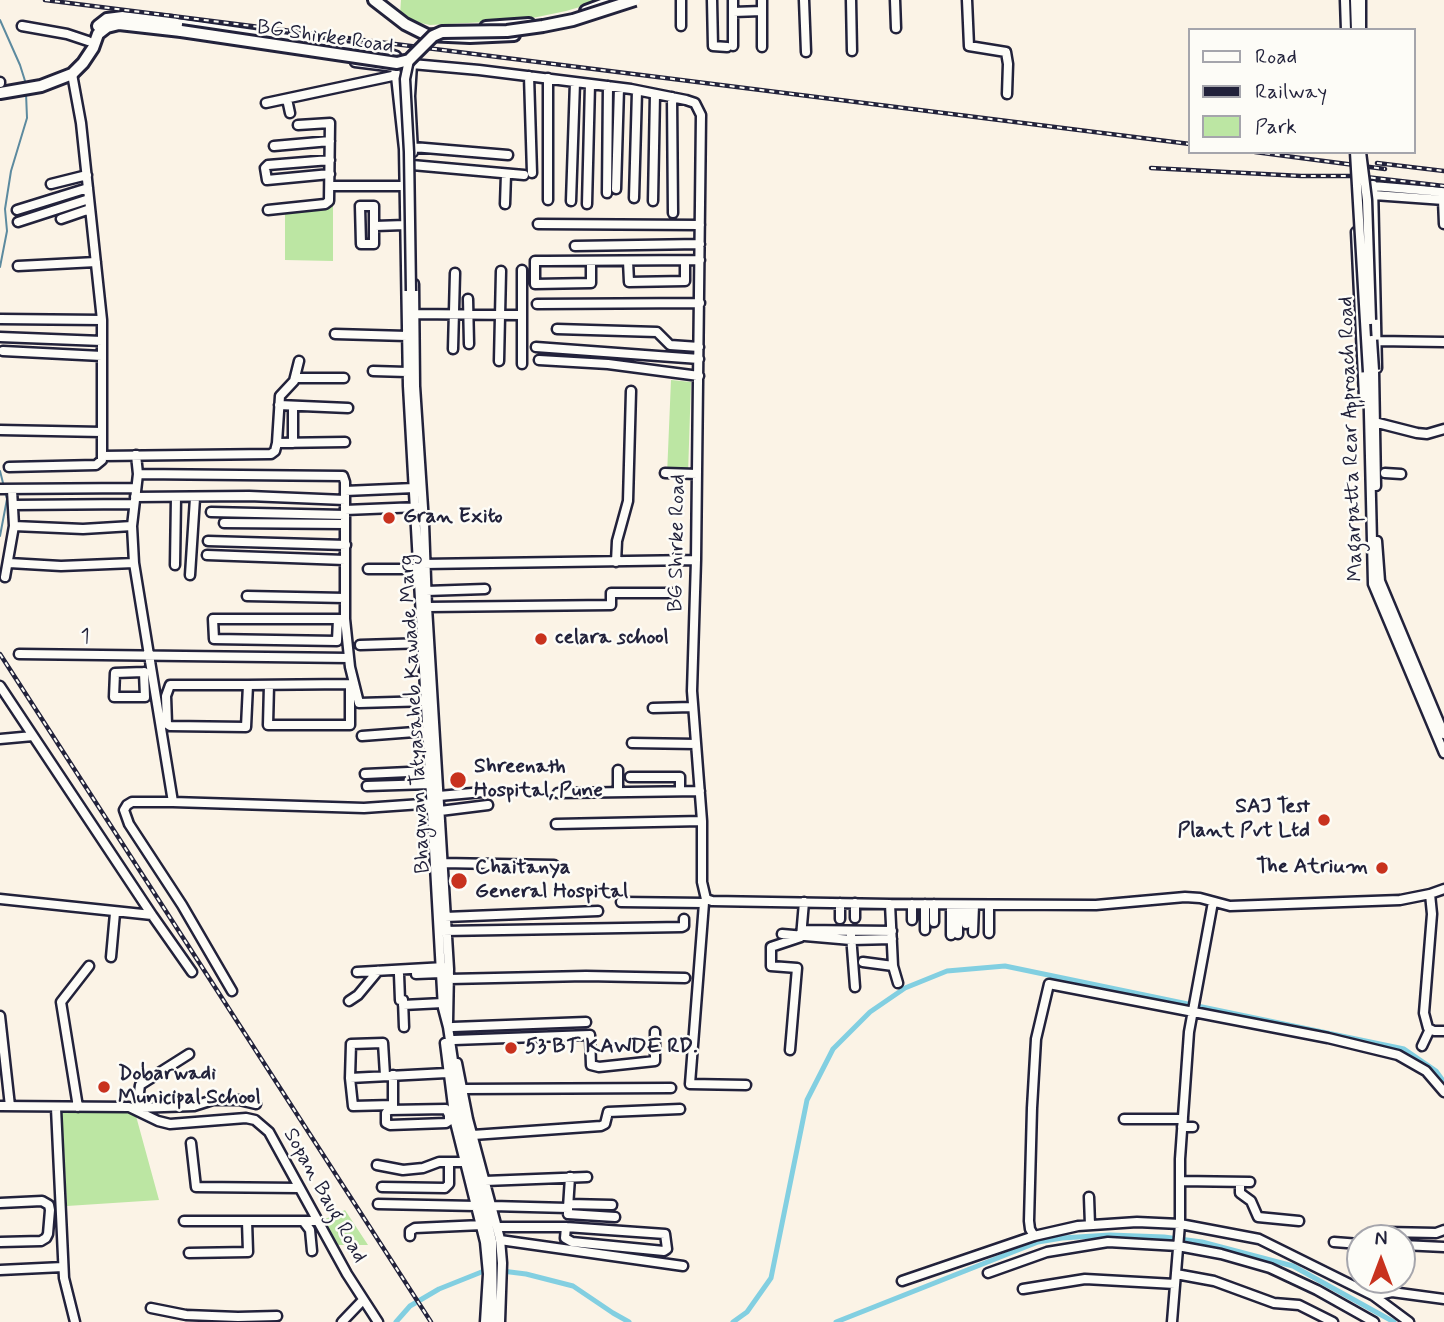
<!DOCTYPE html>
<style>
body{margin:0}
#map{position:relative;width:1444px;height:1322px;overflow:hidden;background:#fbf3e6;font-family:Mynerve,sans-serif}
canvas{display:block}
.legend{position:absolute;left:1188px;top:28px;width:228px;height:126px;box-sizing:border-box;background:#fdfcf7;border:2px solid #a5a5ac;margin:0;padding:9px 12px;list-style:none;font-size:21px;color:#22223b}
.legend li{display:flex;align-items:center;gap:14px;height:35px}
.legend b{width:35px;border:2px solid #a5a5ac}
.north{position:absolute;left:1346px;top:1224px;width:70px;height:70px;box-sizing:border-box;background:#fdfcf7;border:2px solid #a5a5ac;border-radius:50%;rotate:0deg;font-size:19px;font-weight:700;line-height:28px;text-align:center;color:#22223b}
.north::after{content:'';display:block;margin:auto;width:24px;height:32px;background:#c8321e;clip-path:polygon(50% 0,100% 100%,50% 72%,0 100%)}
</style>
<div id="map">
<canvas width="1444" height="1322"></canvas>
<ul class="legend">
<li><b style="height:9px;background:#fdfcf7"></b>Road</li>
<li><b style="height:9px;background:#22223b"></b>Railway</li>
<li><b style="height:19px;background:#bce6a3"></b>Park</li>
</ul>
<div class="north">N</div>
</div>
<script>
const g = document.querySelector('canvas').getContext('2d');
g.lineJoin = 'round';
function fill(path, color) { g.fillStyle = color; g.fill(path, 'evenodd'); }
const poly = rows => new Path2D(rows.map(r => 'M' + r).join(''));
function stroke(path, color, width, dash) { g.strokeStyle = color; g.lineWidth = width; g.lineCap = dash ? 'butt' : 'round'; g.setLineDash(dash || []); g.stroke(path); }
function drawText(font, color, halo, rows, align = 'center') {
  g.font = font + ' Mynerve,sans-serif'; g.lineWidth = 5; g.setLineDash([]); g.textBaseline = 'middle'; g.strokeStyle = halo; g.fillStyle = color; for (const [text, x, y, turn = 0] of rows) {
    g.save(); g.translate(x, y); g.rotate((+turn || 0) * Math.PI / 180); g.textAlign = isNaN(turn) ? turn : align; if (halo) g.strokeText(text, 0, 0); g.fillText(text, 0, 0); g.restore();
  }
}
fill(poly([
 [401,0,604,0,566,11,523,20,430,25,411,21,400,15],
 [333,205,333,261,285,260,285,211],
 [671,380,691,382,688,475,667,475],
 [130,1111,136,1116,159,1200,67,1206,62,1113],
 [345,1210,368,1245,337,1245,323,1220]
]), '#bce6a3');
stroke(poly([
 [0,20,20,65,26,84],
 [0,267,7,231,5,209,11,171,27,118,26,93],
 [0,471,4,487],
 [0,536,7,499,5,492]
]), '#5c8a9f', 2);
stroke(poly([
 [502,1271,526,1274,573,1286,613,1313,629,1322],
 [396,1322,410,1306,439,1289,489,1269],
 [733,1322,747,1312,771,1278,807,1100,833,1049,870,1012,905,988,947,971,1005,966,1404,1049,1436,1071,1444,1082],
 [836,1322,1038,1242,1062,1238,1110,1235,1164,1237,1202,1242,1293,1266,1394,1322]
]), '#82cfe1', 5);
const minor = poly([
 [681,0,681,26],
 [712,0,713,46,727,47],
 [762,0,762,47],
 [804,0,806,52],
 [851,0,852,51],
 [895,0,896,28],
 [967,0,969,46,1006,52,1008,64,1007,94],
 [1345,0,1346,30],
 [1355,0,1356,30],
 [1361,0,1361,30],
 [733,12,762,11],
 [176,23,387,53,396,56,404,66],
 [22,26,67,34,88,41],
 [733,46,733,0],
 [355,62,395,67,412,64,479,70,631,89,686,100,695,103,701,115,696,560,692,691,702,821,702,882,706,899,712,901,890,904,1096,905,1185,897,1200,898,1230,906,1400,900,1430,894,1444,889],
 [412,64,410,96,413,152],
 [395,67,404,149,408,386,443,1008,448,1027,462,1121,492,1241,493,1322],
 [529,76,532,173],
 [0,82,0,83],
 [672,97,673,213],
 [287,99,290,113],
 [266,103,397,75],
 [274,146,330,141],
 [413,147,508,155],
 [330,160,268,165,265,168,267,180,330,174],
 [412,165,524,175],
 [51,184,87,175],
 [1361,185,1444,192],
 [1373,185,1377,368],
 [330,186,405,186],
 [616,189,619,88],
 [607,193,608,86],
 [1374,195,1444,200],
 [634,198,637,91],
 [548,200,548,78],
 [1443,200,1444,224],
 [571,201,575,82],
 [653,201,655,94],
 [505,204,506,174],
 [587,204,590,84],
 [360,206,374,206,374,244,361,244,360,206],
 [17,210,88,188],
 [268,210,325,204,329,201,330,123,298,125],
 [61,219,90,209],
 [18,222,89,199],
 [538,224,700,225],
 [375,226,405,225],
 [1356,232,1364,397],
 [575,246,700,244],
 [591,261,591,283,535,284,535,261,547,261,700,260],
 [628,261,629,282,685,281,685,261],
 [18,266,96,262],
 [522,270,522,364],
 [414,284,415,386,424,523,427,607,449,969,448,1022],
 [468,299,469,344],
 [537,304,700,303],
 [409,314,522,315],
 [0,319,102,320],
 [557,329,657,332,670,345,699,347],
 [335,334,407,336],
 [0,337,102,341],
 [1377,341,1444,342],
 [536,347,699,359],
 [453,349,455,273],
 [3,351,102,356],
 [539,360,608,364,699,376],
 [499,361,501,271],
 [1374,370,1376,486],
 [373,371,407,372],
 [1368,372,1373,584,1444,753],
 [295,378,344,378],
 [279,405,348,408],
 [1374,422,1417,433,1427,434,1444,429],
 [0,430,102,432],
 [277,443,345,442],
 [293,443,293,406],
 [136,455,138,474,132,526,134,563,173,802],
 [102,456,271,454,275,451,277,443,280,396,294,381,299,361],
 [9,467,96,465,102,460,102,320,81,123,72,74],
 [665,473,697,474],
 [1385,473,1401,474],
 [138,474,343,476,345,482,345,619,350,667,359,703,430,701],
 [0,489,136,488],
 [345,491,414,488],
 [135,497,249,496,345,500],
 [13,505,134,504],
 [345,510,419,507],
 [211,512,345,515],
 [224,523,345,524],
 [14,526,83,529,132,526],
 [208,541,346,545],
 [1377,541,1380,581,1444,734],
 [207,555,345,560],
 [616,562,617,541,628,501,631,391],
 [9,563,61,566,134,563],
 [423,564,696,560],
 [175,565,176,497],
 [368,569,418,569],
 [190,575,195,498],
 [5,577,14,526,12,490],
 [426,591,485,589],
 [247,596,345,598],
 [427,607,611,605,611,593,676,593],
 [338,619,337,641,214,639,213,619,345,619],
 [360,645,427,643],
 [19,654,349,658],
 [144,672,145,697,114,697,115,673,144,672],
 [248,685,246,727,170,726,167,724,166,696,170,685,248,685,350,684,350,725,268,725,269,685],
 [0,686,152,915],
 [653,708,692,707],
 [362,736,428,731],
 [0,739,33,736],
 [632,743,696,744],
 [365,774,430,771],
 [630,777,680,777,680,791],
 [367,786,430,784],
 [618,792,618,770],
 [558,793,700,791],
 [439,796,483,792],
 [440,811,488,805],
 [556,824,702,821],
 [442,863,554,865],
 [1430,894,1432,914,1424,1013,1428,1028,1434,1031,1444,1031],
 [0,899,152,915,192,972],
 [706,899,704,903,690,1084,746,1085],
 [621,902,704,903],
 [840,903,840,919],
 [890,904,893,966],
 [912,904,912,920],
 [925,904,925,930],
 [934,904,934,922],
 [951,905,951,935],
 [445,917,598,911],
 [855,918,855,903],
 [966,924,966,905],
 [802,930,892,931],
 [443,931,682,927,684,926,684,919],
 [973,932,974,905],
 [989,933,989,905],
 [782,934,851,940,892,939],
 [958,934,958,905],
 [851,935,855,987],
 [111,957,115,913],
 [863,962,893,966,898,983],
 [357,972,445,967],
 [399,974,400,1000,403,1000,404,1027],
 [416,974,441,973],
 [449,979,586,976,685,978],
 [232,991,182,905,129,824,124,810,127,805,132,802,173,802,364,808,436,803],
 [349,1001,358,995,378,971],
 [403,1005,443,1003],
 [0,1016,10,1106],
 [453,1027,586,1022],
 [454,1040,590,1035,591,1065,599,1067,655,1061,655,1032],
 [445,1043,455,1122,485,1242,488,1274,485,1322],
 [1422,1046,1430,1029],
 [790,1050,797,968,771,966,771,947,801,937,804,902],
 [457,1063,468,1119,500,1239,502,1263,500,1322],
 [385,1075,383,1043,351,1044,350,1078,353,1106,393,1105,393,1075],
 [350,1078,447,1073],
 [463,1089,671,1088],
 [0,1106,129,1107,158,1121,170,1124,246,1118,255,1120,269,1132,347,1274,378,1322],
 [78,1107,61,1002,89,966],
 [56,1108,64,1278,75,1322],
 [134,1108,194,1106,213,1100,239,1100,256,1104],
 [137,1108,140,1085,189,1054],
 [449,1115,446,1109,389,1110,386,1113,386,1123,390,1125,446,1123,449,1121,449,1115,454,1115],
 [1124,1119,1183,1119],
 [1182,1127,1193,1127],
 [473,1135,601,1126,605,1124,608,1112,680,1109],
 [191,1143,196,1187,299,1188],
 [377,1165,403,1170,423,1168,439,1162,465,1162],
 [485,1181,587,1177],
 [1180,1181,1250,1182],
 [1240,1182,1240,1193,1251,1201,1258,1217,1299,1221],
 [382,1187,445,1188,449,1184,449,1163],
 [1089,1197,1090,1225],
 [0,1203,42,1201,49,1205,50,1210,48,1234,46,1238,41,1241,0,1242],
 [378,1204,476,1206],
 [569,1204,612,1205],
 [492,1206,568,1208,570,1177],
 [568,1208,568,1214,615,1217],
 [184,1221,319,1221],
 [304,1222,310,1230,312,1251],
 [498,1227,566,1227,665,1234,667,1249,664,1251,572,1242,565,1238,566,1227],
 [410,1236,410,1231,415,1228,482,1225],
 [1034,1236,1030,1229,1029,1221,1032,1108,1036,1039,1049,984,1328,1038,1398,1055,1426,1071,1444,1092],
 [1379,1238,1386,1232,1436,1233,1444,1230],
 [500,1240,683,1266],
 [1334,1242,1360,1244],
 [1402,1245,1444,1247],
 [189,1253,248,1252,247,1221],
 [0,1270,63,1267],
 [988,1273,1047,1252,1108,1242,1178,1246,1221,1254,1270,1268,1317,1290,1374,1322],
 [1176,1274,1214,1281,1274,1303,1299,1305,1333,1322],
 [902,1281,1034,1236,1078,1226,1137,1222,1180,1224,1259,1239,1374,1296,1409,1322],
 [1023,1289,1085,1279,1175,1284],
 [1374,1296,1392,1292,1444,1299],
 [151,1308,186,1315,238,1317,277,1316],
 [342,1322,363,1300],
 [1172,1322,1180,1224,1180,1159,1189,1032,1213,902]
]);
const major = poly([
 [374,0,405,24,427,35,470,37,514,35],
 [586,11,615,0],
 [98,26,107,19,123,17,173,22,179,27],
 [486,27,529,24],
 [0,93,41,86,72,74,83,63,93,48,98,34,107,27,119,24,181,31]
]);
stroke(minor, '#22223b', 13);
stroke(major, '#22223b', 16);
stroke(minor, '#fdfcf7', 8);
stroke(major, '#fdfcf7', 10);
const rail = poly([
 [45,0,1190,144],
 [1255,152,1385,169],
 [1377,163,1444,171],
 [1151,168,1301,176,1357,176,1444,186],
 [0,654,431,1322]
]);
stroke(rail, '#22223b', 4.5);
stroke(rail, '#fdfcf7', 2, [5]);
const minorBridge = poly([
 [409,60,405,79,409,152,411,291],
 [1355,152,1368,372],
 [1361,152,1367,200,1371,320],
 [1372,340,1374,370]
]);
const majorBridge = poly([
 [181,31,397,63,409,60,433,36,442,32,507,31,543,26,573,20,635,0]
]);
stroke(minorBridge, '#22223b', 13, []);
stroke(majorBridge, '#22223b', 16, []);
stroke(minorBridge, '#fdfcf7', 8);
stroke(majorBridge, '#fdfcf7', 10);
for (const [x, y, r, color] of [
 [389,518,7,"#c8321e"],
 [541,639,7,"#c8321e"],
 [458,780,9,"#c8321e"],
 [1324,820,7,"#c8321e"],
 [1382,868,7,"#c8321e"],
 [459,881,9,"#c8321e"],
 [511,1048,7,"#c8321e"],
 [104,1087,7,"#c8321e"]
]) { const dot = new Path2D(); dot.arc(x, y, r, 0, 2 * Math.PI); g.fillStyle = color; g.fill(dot); stroke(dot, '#fdfcf7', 2.5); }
drawText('21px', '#22223b', '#fdfcf7', [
 ["BG Shirke Road",325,38,8],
 ["Magarpatta Rear Approach Road",1352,439,-92],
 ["BG Shirke Road",678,543,-89],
 ["1",85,638,1],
 ["Bhagwan Tatyasaheb Kawade Marg",416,714,-93],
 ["Sopan Baug Road",324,1196,61]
]);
drawText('bold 21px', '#22223b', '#fdfcf7', [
 ["Gran Exito",403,518],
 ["celara school",555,639],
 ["Shreenath",474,768],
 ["Hospital, Pune",474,792],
 ["SAJ Test",1310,808,"right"],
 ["Plant Pvt Ltd",1310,832,"right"],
 ["The Atrium",1368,868,"right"],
 ["Chaitanya",475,869],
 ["General Hospital",475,893],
 ["53 BT KAWDE RD.",525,1048],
 ["Dobarwadi",118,1075],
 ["Municipal School",118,1099]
], 'left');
</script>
